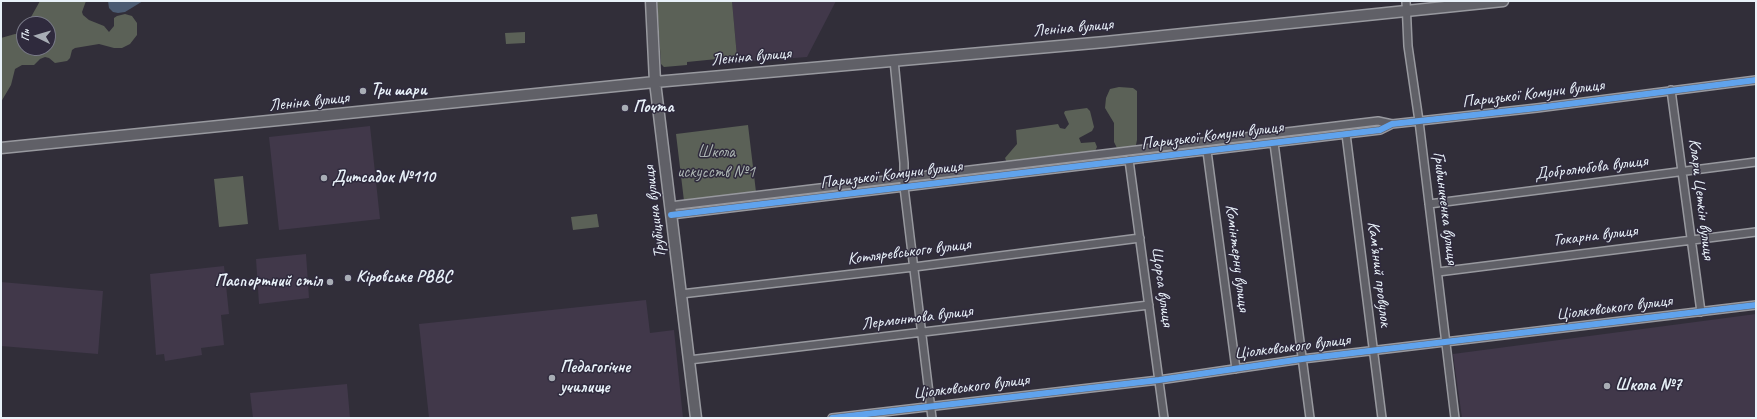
<!DOCTYPE html>
<meta charset="utf-8">
<style>
body{margin:0}
#map{position:relative;width:1757px;height:419px;overflow:hidden;background:#312e39;font-family:Caveat,sans-serif}
canvas{display:block}
.frame{position:absolute;inset:0;border:2px solid #e8f1f8;pointer-events:none}
.north{position:absolute;left:16px;top:16px;width:40px;height:40px;box-sizing:border-box;background:#2f2a3d;border:1px solid #797a88;border-radius:50%;rotate:275deg;font-size:11px;font-weight:700;line-height:16px;text-align:center;color:#e8f1f8}
.north::after{content:'';display:block;margin:auto;width:14px;height:18px;background:#a8adb5;clip-path:polygon(50% 0,100% 100%,50% 72%,0 100%)}
</style>
<div id="map">
<canvas width="1757" height="419"></canvas>
<div class="frame"></div>
<div class="north">Пн</div>
</div>
<script>
const g = document.querySelector('canvas').getContext('2d');
g.lineJoin = 'round';
function fill(path, color) { g.fillStyle = color; g.fill(path, 'evenodd'); }
const poly = rows => new Path2D(rows.map(r => 'M' + r).join(''));
function stroke(path, color, width, dash) { g.strokeStyle = color; g.lineWidth = width; g.lineCap = dash ? 'butt' : 'round'; g.setLineDash(dash || []); g.stroke(path); }
function drawText(font, color, halo, rows, align = 'center') {
  g.font = font + ' Caveat,sans-serif'; g.lineWidth = 3; g.setLineDash([]); g.textBaseline = 'middle'; g.strokeStyle = halo; g.fillStyle = color; for (const [text, x, y, turn = 0] of rows) {
    g.save(); g.translate(x, y); g.rotate((+turn || 0) * Math.PI / 180); g.textAlign = isNaN(turn) ? turn : align; if (halo) g.strokeText(text, 0, 0); g.fillText(text, 0, 0); g.restore();
  }
}
fill(poly([
 [732,1,836,1,807,57,742,62,737,57],
 [370,126,380,219,279,230,269,137],
 [306,254,309,298,259,304,256,259],
 [224,266,229,314,221,315,224,345,201,348,202,355,165,361,164,354,156,355,150,274],
 [1,282,103,291,98,354,1,346],
 [646,300,650,333,674,330,683,418,429,418,419,324],
 [1756,314,1756,417,1462,418,1453,354],
 [347,384,350,418,253,418,250,393]
]), '#41384a');
fill(poly([
 [40,1,86,1,82,12,83,15,89,20,104,26,109,32,114,26,114,18,117,16,125,14,132,16,137,23,137,35,130,44,122,48,114,48,99,44,75,48,72,50,70,58,67,61,55,63,49,58,45,57,40,59,34,65,22,65,15,69,11,85,1,102,1,38,15,34,24,35,24,48,48,48,48,24,31,24,31,17],
 [657,1,732,1,737,57,687,62,687,65,664,67,661,64],
 [525,32,525,43,506,44,505,33],
 [1119,87,1133,88,1137,91,1137,140,1136,145,1132,149,1121,150,1117,148,1114,142,1114,123,1105,108,1106,98,1110,89],
 [1087,108,1090,111,1094,127,1092,131,1079,138,1081,143,1095,142,1097,147,1095,151,1007,163,1005,158,1017,144,1016,130,1058,124,1060,128,1065,129,1069,124,1064,113,1065,111],
 [748,125,756,192,684,201,676,134],
 [243,176,248,224,219,227,214,179],
 [597,214,599,227,573,230,571,217]
]), '#5b6157');
fill(poly([
 [108,1,143,1,125,12,118,13,113,12,109,8]
]), '#4b5b72');
const street = poly([
 [1406,1,1408,46,1419,121,1455,418],
 [894,60,904,163,904,187,932,418],
 [1671,90,1701,312],
 [1346,134,1382,418],
 [1274,143,1310,418],
 [1207,151,1236,369],
 [1129,160,1164,418],
 [1429,204,1756,162],
 [670,206,1378,121,1392,124],
 [671,215,1380,130,1392,124,1537,108,1756,80],
 [1438,272,1756,232],
 [681,294,914,267,1140,238],
 [689,360,1149,305],
 [832,418,1159,380,1302,359,1756,305]
]);
const secondary = poly([
 [651,1,655,82,696,418],
 [1,148,655,82,1105,42,1503,1]
]);
stroke(street, '#98999f', 10);
stroke(secondary, '#98999f', 13);
stroke(street, '#606067', 7);
stroke(secondary, '#606067', 10);
stroke(poly([
 [671,215,1380,130,1392,124,1537,108,1756,80],
 [832,418,1159,380,1302,359,1756,305]
]), '#60a3ed', 6);
for (const [x, y, r, color] of [
 [363,91,4,"#a8adb5"],
 [625,108,4,"#a8adb5"],
 [324,178,4,"#a8adb5"],
 [348,278,4,"#a8adb5"],
 [330,282,4,"#a8adb5"],
 [552,378,4,"#a8adb5"],
 [1607,386,4,"#a8adb5"]
]) { const dot = new Path2D(); dot.arc(x, y, r, 0, 2 * Math.PI); g.fillStyle = color; g.fill(dot); stroke(dot, '#2f2a3d', 1.5); }
drawText('17px', '#e8f1f8', '#2f2a3d', [
 ["Леніна вулиця",1073,28,-5],
 ["Леніна вулиця",751,57,-5],
 ["Паризької Комуни вулиця",1533,94,-7],
 ["Леніна вулиця",309,102,-6],
 ["Паризької Комуни вулиця",1212,136,-7],
 ["Добролюбова вулиця",1591,168,-7],
 ["Паризької Комуни вулиця",891,175,-7],
 ["Клари Цеткін вулиця",1701,199,83],
 ["Грибиниченка вулиця",1445,208,83],
 ["Трубіцина вулиця",655,212,-97],
 ["Токарна вулиця",1595,236,-7],
 ["Котляревського вулиця",909,252,-7],
 ["Комінтерну вулиця",1237,258,83],
 ["Кам’яний провулок",1379,274,83],
 ["Щорса вулиця",1162,287,82],
 ["Ціолковського вулиця",1614,308,-7],
 ["Лермонтова вулиця",917,318,-7],
 ["Ціолковського вулиця",1292,347,-7],
 ["Ціолковського вулиця",971,387,-7]
]);
drawText('bold 17px', '#e8f1f8', '#2f2a3d', [
 ["Три шари",371,91],
 ["Почта",633,108],
 ["Дитсадок №110",332,178],
 ["Кіровське РВВС",356,278],
 ["Паспортний стіл",322,282,"right"],
 ["Педагогічне",560,368],
 ["училище",560,388],
 ["Школа №7",1615,386]
], 'left');
drawText('17px', '#abb4b2', '#2f2a3d', [
 ["Школа",716,153],
 ["искусств №1",716,173]
]);
</script>
